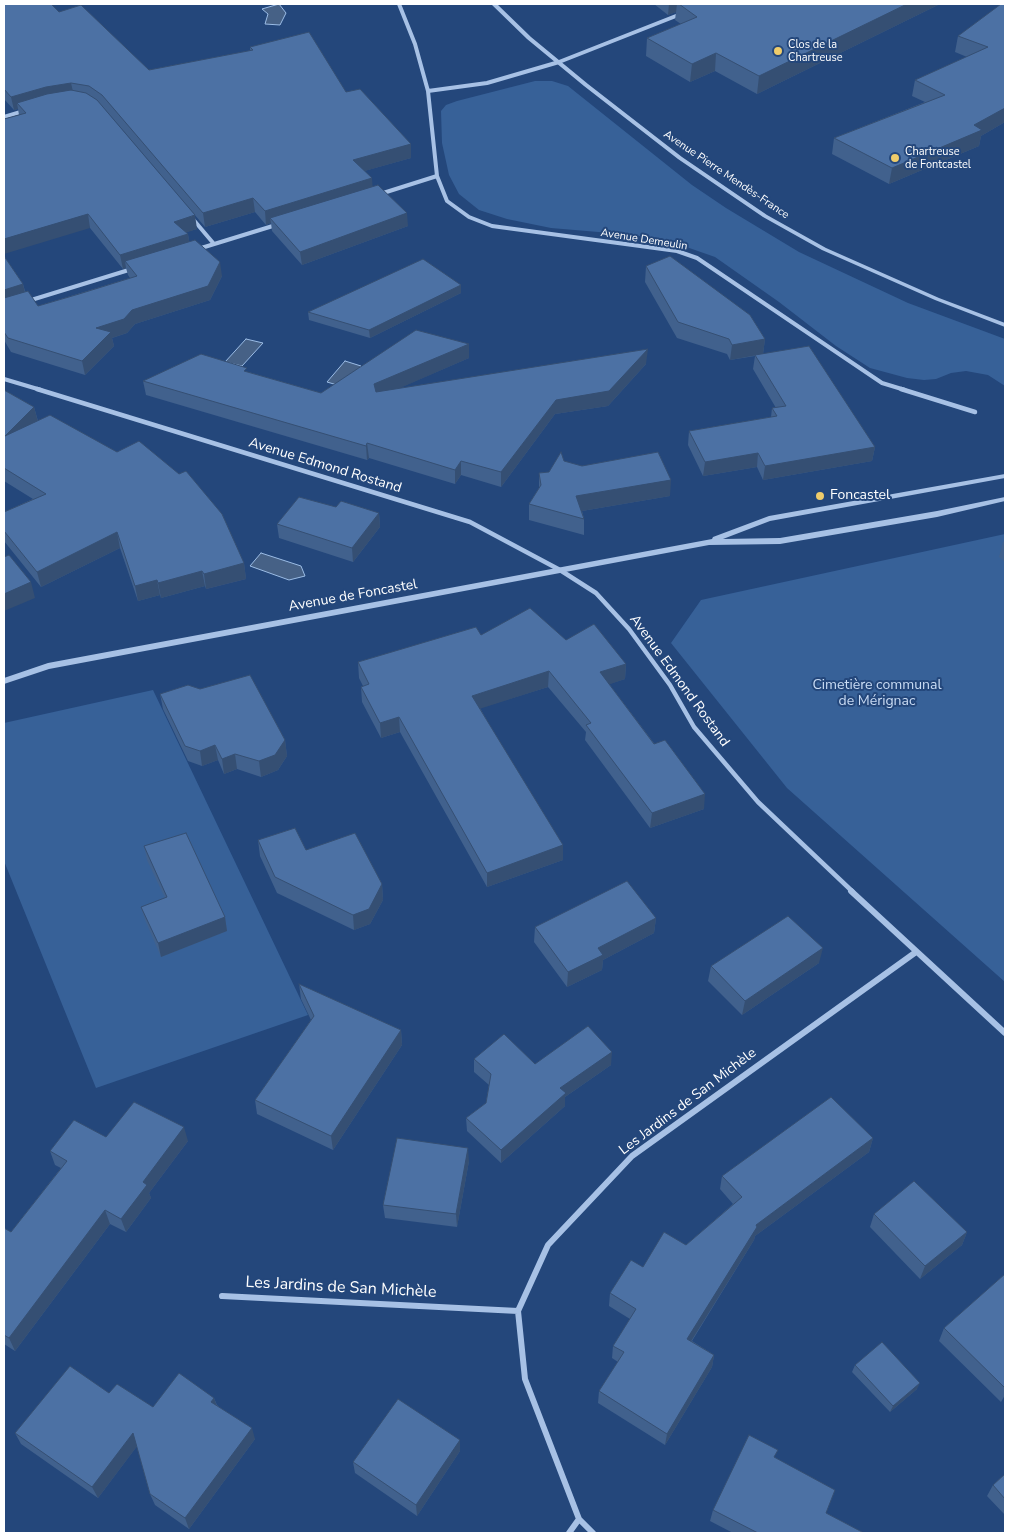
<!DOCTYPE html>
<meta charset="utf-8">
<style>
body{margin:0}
#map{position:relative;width:1009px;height:1537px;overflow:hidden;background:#24477b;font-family:"Nunito Sans",sans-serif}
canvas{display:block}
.frame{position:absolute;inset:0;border:5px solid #fff;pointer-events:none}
</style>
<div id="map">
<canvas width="1009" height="1537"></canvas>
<div class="frame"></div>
</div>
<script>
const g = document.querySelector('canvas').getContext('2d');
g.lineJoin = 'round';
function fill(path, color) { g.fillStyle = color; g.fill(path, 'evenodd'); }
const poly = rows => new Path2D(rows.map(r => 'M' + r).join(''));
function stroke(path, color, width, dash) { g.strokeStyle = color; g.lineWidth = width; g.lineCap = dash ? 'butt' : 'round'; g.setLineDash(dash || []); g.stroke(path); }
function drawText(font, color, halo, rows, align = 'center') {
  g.font = font + ' "Nunito Sans",sans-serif'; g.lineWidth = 4; g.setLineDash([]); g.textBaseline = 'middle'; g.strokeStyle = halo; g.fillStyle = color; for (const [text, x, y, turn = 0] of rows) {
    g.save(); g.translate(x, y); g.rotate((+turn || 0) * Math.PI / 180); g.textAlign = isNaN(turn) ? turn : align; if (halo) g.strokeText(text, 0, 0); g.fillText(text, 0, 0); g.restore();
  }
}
fill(poly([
 [535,81,552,81,568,86,692,185,726,208,799,252,908,303,1005,339,1005,386,988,375,966,371,951,373,936,379,924,380,907,378,870,368,836,346,779,302,715,257,675,243,634,235,551,228,507,219,479,210,459,194,449,175,442,143,441,111,446,105,457,101],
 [1005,534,1005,982,787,788,671,643,701,600],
 [153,690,308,1015,96,1088,4,861,4,723]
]), '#376198');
const water = poly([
 [279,4,286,13,280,25,265,24,268,14,262,9,279,4],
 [246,339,263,343,242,366,225,362,246,339],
 [345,361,361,366,344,387,327,382,345,361],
 [261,553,301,566,305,576,289,580,250,566,261,553]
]);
fill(water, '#466186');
stroke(water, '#9bbce5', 1);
stroke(poly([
 [399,4,415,44,428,91,437,176,447,201,469,217,492,226,677,251,697,258,882,383,905,390],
 [428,91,487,83,559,62,681,14],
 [4,117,24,111],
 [380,194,437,176],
 [192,218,214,244],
 [198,249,276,225],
 [28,301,132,269],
 [4,379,41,390]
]), '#a7c1e5', 4);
stroke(poly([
 [37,389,470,522,560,570,596,593,629,629,670,685,694,727,758,802,853,892],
 [901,389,975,412]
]), '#a7c1e5', 4.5);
stroke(poly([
 [851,891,1005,1033],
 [222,1296,518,1311],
 [579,1519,593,1533],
 [569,1533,579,1519,525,1379,518,1311,548,1245,632,1156,916,952]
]), '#a7c1e5', 6);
fill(poly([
 [491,4,497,4,531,37,588,84,682,157,767,215,826,248,939,298,1005,323,1005,327,935,300,822,250,763,217,678,159,584,86,527,39,491,4],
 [1005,474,1005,478,770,521,723,539,780,538,937,511,1005,497,1005,501,937,517,780,544,709,545,49,669,4,684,4,678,48,663,712,539,713,537,769,516,1005,474]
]), '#a7c1e5');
fill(poly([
 [654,4,940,4,757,94,715,71,690,82,646,56,647,38,681,24,675,20,676,12,668,15],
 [1005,4,1005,122,981,136,979,146,889,184,832,154,834,138,925,102,912,96,915,80,967,57,955,52,958,36],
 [4,5,59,12,149,70,250,51,250,47,346,92,411,158,364,171,372,178,372,187,408,226,302,265,272,231,271,223,266,225,255,212,205,227,103,107,197,229,186,232,188,234,189,241,222,276,210,300,135,324,127,333,112,338,114,346,85,375,11,352,4,340,4,256,23,284,25,291,38,306,130,278,128,275,126,268,123,269,90,228,19,115,18,109,14,110,4,99],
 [646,266,765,339,763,354,875,447,872,461,763,480,757,467,703,476,688,445,689,431,771,417,772,408,776,408,753,369,755,356,730,360,727,354,677,338,645,282],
 [461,285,461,293,370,338,309,320,308,312],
 [469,344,469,358,399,388,646,364,608,406,555,414,501,487,461,475,455,484,369,458,367,460,146,395,143,381,248,372,321,393],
 [4,390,34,407,38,421,244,563,246,579,206,589,205,586,161,598,160,595,138,601,120,548,41,587,4,541,4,512,33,499,4,481],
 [564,461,670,496,582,511,584,519,584,535,529,520,529,504,539,488,539,473,549,472],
 [336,507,379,513,380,527,353,562,279,538,277,524],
 [1005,541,1005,562,999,557,1003,542],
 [481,635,566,640,626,664,625,679,609,684,704,809,650,828,585,740,586,732,548,687,480,708,563,860,487,887,400,732,381,738,362,702,361,687,363,686,359,678,358,662],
 [160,694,285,740,287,756,278,770,261,777,237,769,224,774,218,760,202,766,188,761,163,709],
 [258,840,306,850,382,884,383,900,370,924,354,930,277,893,260,856],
 [144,846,225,917,227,931,161,957,145,920,141,907,165,898,147,860],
 [656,918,654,933,603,960,602,970,567,987,534,942,535,927],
 [819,963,742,1015,708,981,711,966],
 [299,984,401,1030,402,1045,333,1150,257,1114,255,1100,311,1020,301,999],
 [474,1059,535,1064,611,1065,565,1097,565,1106,501,1163,467,1131,466,1118,486,1103,489,1085,474,1072],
 [106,1137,188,1141,149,1193,151,1198,126,1232,110,1224,15,1351,4,1344,4,1228,11,1232,61,1168,55,1165,50,1151],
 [873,1138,869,1152,755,1236,754,1240,692,1341,714,1355,712,1367,665,1445,598,1403,599,1391,618,1362,612,1358,613,1346,630,1319,609,1306,610,1293,643,1267,686,1245,733,1204,720,1189,722,1176],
 [469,1161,457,1227,385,1218,383,1205],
 [874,1214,967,1232,962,1245,920,1279,870,1227],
 [1005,1274,1005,1395,1001,1402,939,1341,944,1328],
 [855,1365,917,1389,890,1412,852,1372],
 [109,1393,153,1407,214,1398,217,1405,255,1439,189,1529,155,1505,150,1494,137,1446,98,1498,21,1444,15,1433],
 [460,1451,417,1516,355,1473,353,1462],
 [775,1458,826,1513,864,1533,733,1533,710,1521,713,1510],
 [1005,1474,1005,1515,987,1496,993,1485]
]), '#41618d');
fill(poly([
 [669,4,677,4,676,12,668,15],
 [907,4,940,4,757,94,759,76],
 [716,53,715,71,690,82,692,64],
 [71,83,74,96,17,103,18,109,14,110,11,97,46,87],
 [1005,108,1005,122,981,136,979,146,889,184,892,168,974,125],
 [411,144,411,158,354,174,353,160],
 [372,178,373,192,270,218,271,223,266,225,265,211],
 [253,198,255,212,205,227,203,213],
 [407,213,408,226,302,265,300,252],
 [88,214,90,228,4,254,4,239],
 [195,215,197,229,176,236,174,222],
 [188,234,190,248,125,261,126,268,123,269,120,255],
 [220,262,222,276,210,300,135,324,127,333,112,338,114,346,85,375,82,361,96,328,132,310],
 [23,284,26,298,4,305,4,290],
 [461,285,461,293,370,338,369,330],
 [765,339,763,354,730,360,732,345],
 [469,344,469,358,375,399,374,384],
 [648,349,646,364,608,406,555,414,501,487,501,472,556,400],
 [34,407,38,422,5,436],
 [367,443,369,458,367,460,366,446],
 [875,447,872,461,763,480,765,466],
 [758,453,757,467,703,476,705,462],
 [461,461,461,475,455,484,455,470],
 [671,480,670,496,576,512,576,496],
 [379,513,380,527,353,562,352,548],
 [117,532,120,548,41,587,37,572],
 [244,563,246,579,206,589,204,574],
 [202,571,205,586,161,598,158,583],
 [157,580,160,595,138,601,135,586],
 [31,582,35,598,4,611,4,594],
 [626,664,625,679,599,688,600,672],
 [549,671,548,687,473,711,472,696],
 [399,717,400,732,381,738,380,723],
 [285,740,287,756,278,770,261,777,259,761],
 [215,745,218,760,202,766,200,751],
 [235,754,237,769,224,774,222,759],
 [705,794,704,809,650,828,652,813],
 [563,845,563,860,487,887,487,873],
 [382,884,383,900,370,924,354,930,353,915],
 [225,917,227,931,161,957,158,943],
 [656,918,654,933,603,960,602,970,567,987,568,972,598,948],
 [823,948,819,963,742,1015,745,1001],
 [401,1030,402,1045,333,1150,331,1136],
 [612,1052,611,1065,565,1097,565,1106,501,1163,501,1150,560,1088],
 [184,1127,188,1141,149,1193,151,1198,126,1232,121,1219,143,1182],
 [873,1138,869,1152,755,1236,754,1240,685,1351,687,1339,756,1225],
 [468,1148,469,1161,457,1227,456,1214],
 [105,1210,110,1224,15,1351,9,1338],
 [967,1232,962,1245,920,1279,925,1266],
 [714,1355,712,1367,665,1445,667,1434],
 [920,1383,917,1389,890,1412,893,1406],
 [214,1398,218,1409,211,1402],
 [252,1428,255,1439,189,1529,185,1518],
 [133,1433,138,1445,98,1498,92,1487],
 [460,1440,460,1451,417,1516,416,1505]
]), '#354f73');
const building = poly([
 [7,4,51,4,59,12,81,5,149,70,253,50,250,47,309,32,346,92,360,89,411,144,353,160,372,178,265,211,253,198,203,213,102,95,89,86,71,83,46,87,11,97,4,89,4,5,7,4],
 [679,4,907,4,759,76,716,53,692,64,647,38,697,17,679,4],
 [1001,4,1005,4,1005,108,974,125,982,130,892,168,834,138,945,95,915,80,988,47,958,36,1001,4],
 [71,90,86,93,97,100,195,215,174,222,188,234,120,255,88,214,4,239,4,119,26,113,17,103,47,94,71,90],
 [378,185,407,213,300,252,270,218,378,185],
 [195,240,220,262,208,286,132,310,124,319,96,328,111,332,82,361,8,338,4,332,4,298,28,291,38,306,79,294,137,276,125,261,195,240],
 [4,256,23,284,4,290,4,256],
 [670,256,750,315,765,339,732,345,729,339,678,322,646,266,670,256],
 [423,259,461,285,369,330,308,312,423,259],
 [416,330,469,344,374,384,376,392,648,349,609,391,556,400,501,472,461,461,455,470,367,443,366,446,143,381,201,354,247,368,244,371,321,393,416,330],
 [809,346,875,447,765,466,758,453,705,462,689,431,777,416,772,408,786,406,755,355,809,346],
 [4,390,34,407,5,436,50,415,117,452,139,441,179,474,186,471,222,514,244,563,204,574,202,571,158,583,157,580,135,586,117,532,37,572,4,531,4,512,46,494,4,468,4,390],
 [561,452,564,461,582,466,658,452,671,480,576,496,584,519,529,504,541,485,539,473,549,472,561,452],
 [299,497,336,507,341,501,379,513,352,548,277,524,299,497],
 [9,555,31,582,4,594,4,557,9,555],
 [530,608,566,640,594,624,626,664,600,672,654,744,665,740,705,794,652,813,586,725,591,723,549,671,472,696,563,845,487,873,399,717,380,723,361,687,369,684,358,662,476,627,481,635,530,608],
 [250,675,285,740,275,755,259,761,235,754,222,759,215,745,200,751,185,746,160,694,188,685,200,689,250,675],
 [295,828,306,850,355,833,382,884,369,909,353,915,275,877,258,840,295,828],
 [186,833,225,917,158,943,141,907,167,897,144,846,186,833],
 [627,881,656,918,598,948,603,955,568,972,535,927,627,881],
 [788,916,823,948,745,1001,711,966,788,916],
 [299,984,401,1030,331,1136,255,1100,314,1016,299,984],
 [588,1026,612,1052,560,1088,566,1093,501,1150,466,1118,486,1103,491,1074,474,1059,504,1034,535,1064,588,1026],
 [831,1097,873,1138,756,1225,757,1227,687,1339,714,1355,667,1434,599,1391,624,1352,613,1346,636,1309,610,1293,631,1260,643,1267,664,1232,686,1245,742,1197,722,1176,831,1097],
 [134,1102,184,1127,143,1182,147,1185,121,1219,105,1210,9,1338,4,1335,4,1228,11,1232,67,1161,50,1151,74,1120,106,1137,134,1102],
 [397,1138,468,1148,456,1214,383,1205,397,1138],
 [914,1181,967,1232,925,1266,874,1214,914,1181],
 [1005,1274,1005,1388,944,1328,1005,1274],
 [882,1342,920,1383,893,1406,855,1365,882,1342],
 [70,1366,109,1393,117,1384,153,1407,179,1373,214,1398,211,1402,252,1428,185,1518,150,1494,133,1433,92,1487,15,1433,70,1366],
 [398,1399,460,1440,416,1505,353,1462,398,1399],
 [749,1435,778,1450,774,1457,835,1490,826,1513,864,1533,758,1533,713,1510,749,1435],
 [1005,1474,1005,1499,993,1485,1005,1474]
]);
fill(building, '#4c71a4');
stroke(building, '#354f73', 1);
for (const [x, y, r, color] of [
 [778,51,5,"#efcc6b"],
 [895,158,5,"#efcc6b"],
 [820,496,5,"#efcc6b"]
]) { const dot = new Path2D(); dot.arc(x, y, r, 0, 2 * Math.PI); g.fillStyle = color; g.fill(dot); stroke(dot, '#24477b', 2); }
drawText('11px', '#fff', '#24477b', [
 ["Clos de la",788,45],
 ["Chartreuse",788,58],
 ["Chartreuse",905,152],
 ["de Fontcastel",905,165]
], 'left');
drawText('11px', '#fff', '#24477b', [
 ["Avenue Pierre Mendès-France",726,175,34],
 ["Avenue Demeulin",644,240,9]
]);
drawText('14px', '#fff', '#24477b', [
 ["Avenue Edmond Rostand",325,466,17],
 ["Avenue de Foncastel",353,596,-10],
 ["Avenue Edmond Rostand",679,681,54],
 ["Les Jardins de San Michèle",688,1102,-37]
]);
drawText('14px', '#fff', '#24477b', [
 ["Foncastel",830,496]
], 'left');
drawText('14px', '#cadcf4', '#24477b', [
 ["Cimetière communal",877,686],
 ["de Mérignac",877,702]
]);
drawText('16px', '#fff', '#24477b', [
 ["Les Jardins de San Michèle",341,1288,3]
]);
</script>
